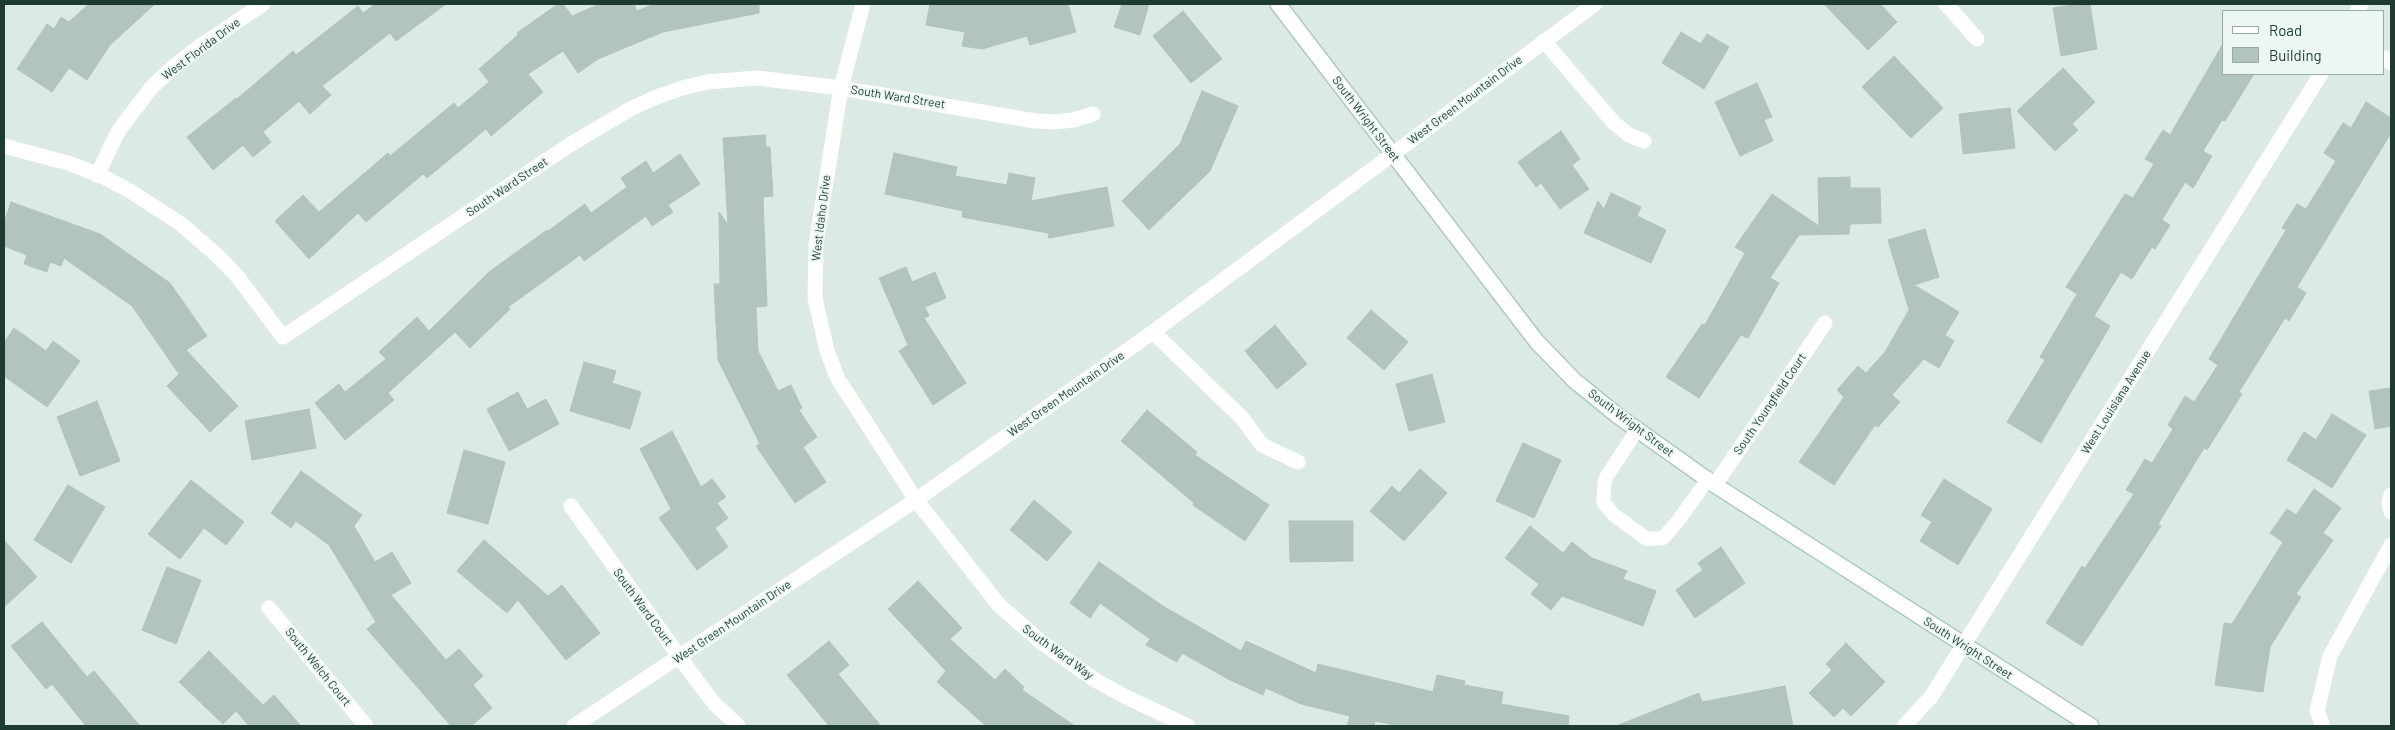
<!DOCTYPE html>
<style>
body{margin:0}
#map{position:relative;width:2395px;height:730px;overflow:hidden;background:#dceae4;font-family:Barlow,sans-serif}
canvas{display:block}
.frame{position:absolute;inset:0;border:5px solid #1d3a33;pointer-events:none}
.legend{position:absolute;left:2222px;top:10px;width:162px;height:65px;box-sizing:border-box;background:#ecf7f2;border:1px solid #99aba6;margin:0;padding:6px 9px;list-style:none;font-size:15px;color:#1d3a33}
.legend li{display:flex;align-items:center;gap:10px;height:25px}
.legend b{width:25px;border:1px solid #99aba6}
</style>
<div id="map">
<canvas width="2395" height="730"></canvas>
<div class="frame"></div>
<ul class="legend">
<li><b style="height:6px;background:#fff"></b>Road</li>
<li><b style="height:14px;background:#b1c5bd"></b>Building</li>
</ul>
</div>
<script>
const g = document.querySelector('canvas').getContext('2d');
g.lineJoin = 'round';
function fill(path, color) { g.fillStyle = color; g.fill(path, 'evenodd'); }
const poly = rows => new Path2D(rows.map(r => 'M' + r).join(''));
function stroke(path, color, width, dash) { g.strokeStyle = color; g.lineWidth = width; g.lineCap = dash ? 'butt' : 'round'; g.setLineDash(dash || []); g.stroke(path); }
function drawText(font, color, halo, rows, align = 'center') {
  g.font = font + ' Barlow,sans-serif'; g.lineWidth = 4; g.setLineDash([]); g.textBaseline = 'middle'; g.strokeStyle = halo; g.fillStyle = color; for (const [text, x, y, turn = 0] of rows) {
    g.save(); g.translate(x, y); g.rotate((+turn || 0) * Math.PI / 180); g.textAlign = isNaN(turn) ? turn : align; if (halo) g.strokeText(text, 0, 0); g.fillText(text, 0, 0); g.restore();
  }
}
const building = poly([
 [89,4,155,4,110,45,87,80,69,68,52,92,17,69,47,24,54,29,61,17,69,22,89,4],
 [375,4,446,4,396,41,390,33,322,86,331,95,310,114,299,101,263,132,271,142,253,157,243,145,213,170,187,137,236,98,237,99,293,51,296,55,358,6,363,13,375,4],
 [558,4,563,4,572,16,600,4,634,4,637,11,654,4,759,4,759,13,663,32,598,59,578,73,563,51,528,74,543,92,491,136,486,129,427,178,423,174,366,222,358,213,309,259,275,221,303,195,319,212,388,153,390,156,454,103,458,108,489,82,479,69,518,35,517,33,558,4],
 [930,4,1068,4,1076,32,1030,45,1027,36,982,49,962,46,965,32,926,25,930,4],
 [1122,4,1149,4,1140,35,1114,27,1122,4],
 [1824,4,1880,4,1897,22,1868,50,1824,4],
 [2078,4,2090,4,2097,49,2061,56,2053,8,2078,4],
 [1183,11,1222,59,1191,83,1153,36,1183,11],
 [1681,32,1701,44,1707,34,1729,47,1704,89,1662,63,1681,32],
 [2224,42,2224,74,2254,74,2225,121,2222,120,2203,151,2212,156,2193,188,2185,182,2162,220,2170,225,2155,249,2152,247,2132,279,2121,272,2094,316,2110,326,2041,443,2007,422,2045,360,2040,357,2077,294,2066,287,2125,194,2133,198,2154,164,2145,159,2163,130,2170,135,2224,42],
 [1894,56,1943,108,1911,138,1862,87,1894,56],
 [2063,68,2095,102,2072,124,2078,130,2055,151,2017,111,2063,68],
 [1757,83,1772,117,1764,120,1773,141,1740,156,1715,102,1757,83],
 [1202,91,1238,106,1210,171,1149,230,1122,201,1180,144,1202,91],
 [2366,102,2391,118,2391,133,2297,287,2306,293,2289,321,2285,318,2239,392,2242,394,2207,450,2204,448,2158,524,2161,526,2082,646,2046,623,2082,566,2085,568,2134,494,2126,490,2145,459,2152,463,2173,429,2168,425,2185,396,2194,402,2218,365,2209,359,2286,230,2282,228,2297,204,2306,209,2336,161,2324,153,2343,123,2351,128,2366,102],
 [2010,108,2015,148,1963,154,1959,114,2010,108],
 [1561,131,1580,159,1572,165,1589,189,1560,209,1541,183,1536,187,1518,162,1561,131],
 [765,135,766,147,770,147,773,196,763,197,767,306,756,307,758,351,778,391,791,385,802,408,799,410,817,437,803,447,826,482,795,503,756,446,760,444,718,360,714,284,720,284,719,212,728,225,723,138,765,135],
 [894,153,957,167,955,176,1007,185,1009,173,1035,178,1031,201,1107,187,1114,226,1049,238,1048,233,962,217,963,211,885,194,894,153],
 [680,154,700,184,668,205,673,212,652,226,646,216,584,261,580,255,508,307,510,309,470,348,455,332,388,393,394,400,345,440,315,403,339,384,345,392,386,359,379,352,417,317,429,331,489,272,547,230,548,231,585,204,591,213,627,187,621,178,646,161,653,173,680,154],
 [1850,177,1850,188,1880,188,1881,223,1850,224,1849,234,1799,235,1770,278,1779,283,1748,338,1741,335,1699,398,1666,377,1702,324,1705,325,1745,253,1735,247,1772,194,1819,226,1818,178,1850,177],
 [1611,193,1641,207,1637,216,1666,230,1651,263,1584,233,1598,201,1604,209,1611,193],
 [11,202,100,234,170,283,207,336,186,350,238,406,210,432,167,386,179,374,132,306,64,258,61,266,50,262,47,272,24,264,27,255,4,246,4,223,11,202],
 [1925,229,1939,277,1914,285,1959,312,1945,335,1954,341,1939,368,1924,359,1892,395,1900,402,1878,427,1875,425,1834,485,1799,462,1844,397,1837,390,1858,366,1866,373,1885,352,1909,310,1888,240,1925,229],
 [906,267,912,282,935,272,946,298,925,307,929,316,924,318,966,383,933,405,899,351,908,345,879,278,906,267],
 [1371,310,1408,342,1384,370,1347,338,1371,310],
 [1275,325,1307,364,1277,389,1245,351,1275,325],
 [14,328,46,351,53,341,80,361,47,407,4,376,4,343,14,328],
 [584,362,616,371,612,383,641,392,630,429,570,411,584,362],
 [1432,374,1445,422,1409,431,1396,384,1432,374],
 [2391,388,2391,426,2375,429,2369,391,2391,388],
 [518,392,527,409,546,399,559,424,509,451,487,409,518,392],
 [97,401,120,461,80,476,57,417,97,401],
 [309,409,316,448,252,460,245,421,309,409],
 [1147,410,1197,452,1195,455,1269,505,1245,541,1193,505,1194,503,1121,441,1147,410],
 [2332,414,2366,435,2332,488,2287,460,2304,432,2316,440,2332,414],
 [672,431,701,487,712,479,726,497,717,503,728,518,715,528,728,547,697,570,659,518,671,509,640,449,672,431],
 [1523,443,1561,460,1534,518,1496,501,1523,443],
 [464,450,505,462,488,524,447,513,464,450],
 [1420,469,1447,493,1404,541,1370,511,1392,486,1399,493,1420,469],
 [301,471,362,515,354,526,375,562,392,552,411,583,391,595,446,660,459,649,483,676,473,685,492,708,471,726,451,726,367,629,376,622,329,545,296,521,291,528,271,513,301,471],
 [1944,479,1992,509,1958,565,1920,541,1932,522,1921,515,1944,479],
 [191,480,244,522,226,545,204,528,180,559,148,534,191,480],
 [68,485,105,507,71,563,34,540,68,485],
 [2314,489,2341,508,2323,533,2333,540,2296,594,2301,597,2270,647,2263,692,2215,685,2224,623,2232,624,2283,542,2270,533,2287,509,2296,515,2314,489],
 [1034,500,1072,532,1047,561,1010,530,1034,500],
 [1289,521,1353,521,1353,561,1290,562,1289,521],
 [1530,526,1563,553,1572,542,1592,558,1627,571,1623,579,1656,591,1643,626,1562,596,1551,610,1531,594,1539,584,1505,558,1530,526],
 [4,540,37,577,4,607,4,540],
 [484,540,548,596,562,585,600,633,566,660,518,600,507,613,457,571,484,540],
 [1721,547,1745,583,1695,618,1676,590,1703,570,1698,563,1721,547],
 [1099,562,1163,606,1241,651,1246,641,1316,673,1318,664,1433,692,1437,675,1465,681,1464,685,1503,692,1501,704,1569,716,1568,726,1400,726,1375,721,1374,726,1347,726,1350,716,1301,704,1266,688,1263,695,1228,679,1182,653,1177,662,1146,645,1150,639,1100,603,1090,618,1070,603,1099,562],
 [167,567,201,580,176,644,142,630,167,567],
 [918,581,962,628,950,639,995,680,1005,669,1024,687,1022,690,1075,726,986,726,937,682,946,671,888,609,918,581],
 [42,622,87,677,94,671,140,726,86,726,52,684,46,689,11,646,42,622],
 [829,641,849,665,838,674,881,726,829,726,787,675,829,641],
 [1846,643,1885,682,1851,716,1843,708,1834,717,1809,693,1832,670,1826,664,1846,643],
 [209,651,263,705,274,695,301,726,249,726,236,711,223,724,179,682,209,651],
 [1785,686,1793,726,1616,726,1699,693,1702,702,1785,686]
]);
fill(building, '#b1c5bd');
stroke(building, '#aec4bc', 1);
const secondary = poly([
 [1278,4,1537,342,1575,381,1618,416,1715,485,2091,726]
]);
stroke(secondary, '#aecbc1', 18);
stroke(poly([
 [1637,430,1605,479,1603,502,1614,515,1647,539,1663,538,1678,521,1708,479]
]), '#fff', 14);
stroke(poly([
 [863,4,841,88,816,244,815,298,827,351,838,379,916,500,999,605,1041,642,1095,680,1124,696,1188,726],
 [1946,4,1977,39],
 [2357,11,2361,4],
 [1544,41,1614,123,1629,135,1644,141],
 [2384,58,2391,63],
 [4,146,68,163,102,176,130,191,181,224,219,257,237,276,283,337,571,144,632,108,659,96,686,87,707,82,757,78,841,88,1035,121,1055,122,1073,120,1093,114],
 [97,175,119,130,151,88,172,68,199,47,263,4],
 [1153,332,1242,418,1262,445,1298,462],
 [1715,485,1825,323],
 [2391,495,2389,502,2391,512],
 [571,506,697,681,714,703,738,726],
 [269,608,366,726],
 [574,726,916,500,1153,332,1595,4],
 [1904,726,1931,697,2321,74],
 [2323,726,2317,711,2330,656,2391,545]
]), '#fff', 15);
stroke(secondary, '#fff', 15);
drawText('12px', '#1d3a33', '#ecf7f2', [
 ["West Florida Drive",201,49,-37],
 ["South Ward Street",898,97,9],
 ["West Green Mountain Drive",1465,100,-37],
 ["South Wright Street",1366,119,53],
 ["South Ward Street",507,187,-34],
 ["West Idaho Drive",821,218,-83],
 ["West Green Mountain Drive",1066,394,-35],
 ["West Louisiana Avenue",2116,402,-58],
 ["South Youngfield Court",1770,404,-56],
 ["South Wright Street",1631,423,37],
 ["South Ward Court",643,607,54],
 ["West Green Mountain Drive",732,622,-34],
 ["South Wright Street",1968,648,33],
 ["South Ward Way",1058,652,36],
 ["South Welch Court",318,667,51]
]);
</script>
